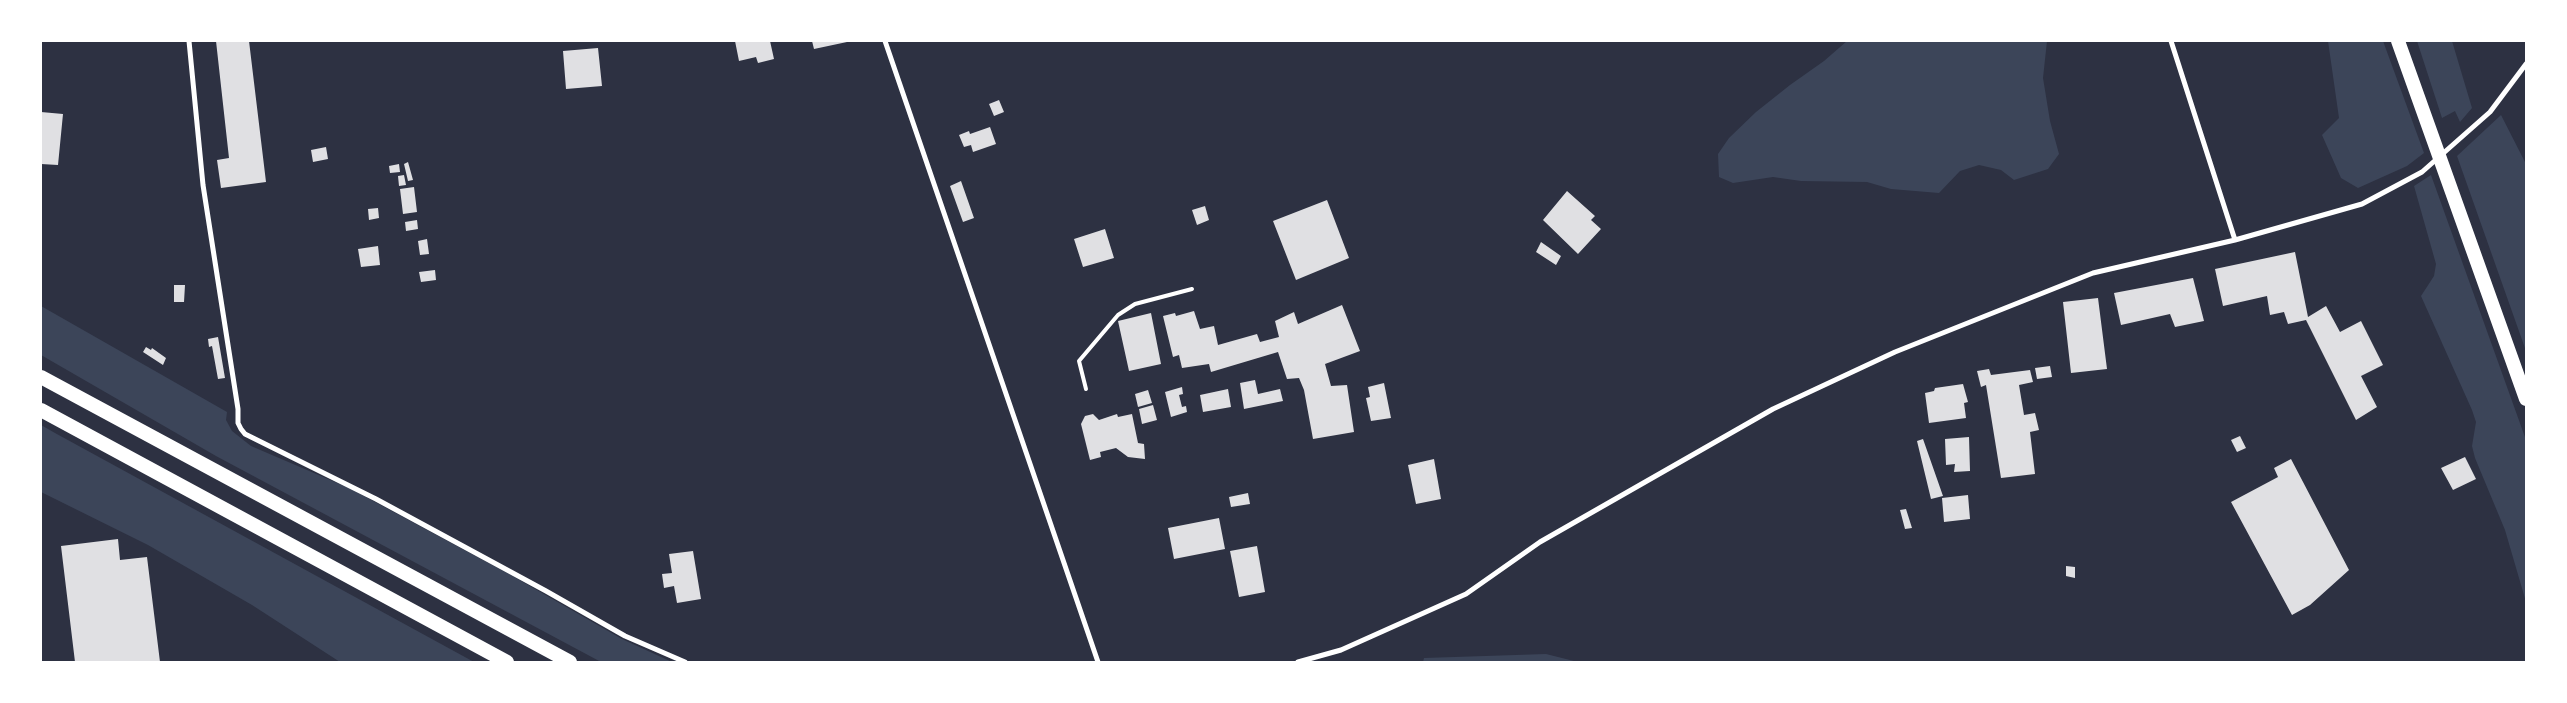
<!DOCTYPE html>
<style>
body{margin:0}
#map{position:relative;width:2567px;height:703px;overflow:hidden;background:#2d3142;font-family:"DM Sans",sans-serif}
canvas{display:block}
.frame{position:absolute;inset:0;border:42px solid #fff;pointer-events:none}
</style>
<div id="map">
<canvas width="2567" height="703"></canvas>
<div class="frame"></div>
</div>
<script>
const g = document.querySelector('canvas').getContext('2d');
g.lineJoin = 'round';
function fill(path, color) { g.fillStyle = color; g.fill(path, 'evenodd'); }
const poly = rows => new Path2D(rows.map(r => 'M' + r).join(''));
function stroke(path, color, width, dash) { g.strokeStyle = color; g.lineWidth = width; g.lineCap = dash ? 'butt' : 'round'; g.setLineDash(dash || []); g.stroke(path); }
fill(poly([
 [1847,41,2047,41,2043,78,2050,121,2059,154,2048,169,2014,180,2001,170,1979,165,1960,171,1939,193,1891,189,1867,182,1801,181,1773,177,1733,183,1719,177,1718,154,1729,138,1756,112,1790,85,1824,61],
 [2328,41,2383,41,2424,153,2407,166,2358,188,2341,178,2322,135,2339,118],
 [2417,41,2452,41,2472,108,2460,122,2455,111,2442,118],
 [2501,115,2526,164,2526,351,2457,156],
 [2431,175,2526,440,2526,602,2505,530,2475,458,2472,446,2476,422,2472,410,2421,296,2434,276,2436,264,2414,186],
 [41,306,227,412,226,420,232,431,251,446,349,488,509,574,622,639,672,662,601,662,216,456,41,355],
 [41,425,55,433,474,662,340,662,252,605,148,545,41,492],
 [1546,654,1578,662,1423,662,1424,658]
]), '#3c4559');
fill(poly([
 [216,41,249,41,266,182,221,188,217,160,229,158],
 [735,41,770,41,774,59,758,63,756,57,739,61],
 [812,41,847,41,847,42,814,49],
 [598,48,602,86,566,89,563,51],
 [999,100,1004,112,994,116,989,104],
 [41,112,63,114,58,165,41,164],
 [990,127,996,144,973,152,971,145,964,147,959,135,969,131,970,134],
 [326,147,328,159,313,162,311,150],
 [408,162,413,180,408,181,404,164],
 [399,164,400,172,390,173,389,166],
 [404,175,406,185,399,186,398,176],
 [961,181,974,218,963,222,950,186],
 [414,187,417,212,403,214,400,189],
 [1567,191,1595,216,1591,220,1601,229,1578,254,1543,220],
 [1327,200,1349,258,1296,280,1273,221],
 [1205,206,1209,220,1197,225,1192,210],
 [378,208,379,218,369,220,368,209],
 [417,220,418,229,406,231,405,222],
 [1105,229,1114,258,1083,267,1074,239],
 [427,239,429,254,420,255,418,241],
 [1541,242,1561,256,1556,265,1536,252],
 [378,246,380,265,361,267,358,249],
 [2295,252,2308,317,2326,306,2340,332,2361,321,2383,365,2361,376,2377,407,2356,420,2306,320,2288,324,2284,312,2270,315,2267,296,2223,306,2215,269],
 [435,270,436,280,421,282,419,272],
 [2193,278,2204,321,2175,327,2170,314,2121,325,2114,293],
 [174,285,185,285,184,302,174,302],
 [2098,298,2107,369,2071,373,2063,302],
 [1342,305,1360,351,1325,364,1331,386,1347,385,1354,432,1313,439,1304,390,1299,378,1287,379,1278,352,1211,372,1209,364,1182,368,1179,355,1173,357,1163,316,1175,313,1176,316,1194,311,1200,329,1214,326,1218,345,1257,334,1260,342,1279,337,1275,321,1294,312,1298,324],
 [1151,313,1161,364,1129,371,1118,321],
 [218,337,225,378,218,379,212,346,209,347,208,339],
 [146,347,151,350,152,348,166,358,163,365,143,352],
 [2050,366,2052,377,2037,379,2035,368],
 [1989,369,1991,375,2030,370,2033,382,2019,385,2024,415,2035,413,2039,430,2030,432,2035,474,2001,478,1986,385,1981,387,1977,371],
 [1255,380,1258,394,1280,389,1283,401,1244,409,1240,383],
 [1384,383,1391,418,1371,421,1366,398,1370,397,1368,387],
 [1963,384,1968,402,1964,403,1966,418,1929,423,1925,393,1934,391,1935,388],
 [1182,387,1183,394,1179,395,1182,407,1186,406,1187,412,1171,417,1165,392],
 [1228,389,1231,407,1203,412,1200,395],
 [1148,390,1152,403,1138,407,1135,394],
 [1153,405,1157,420,1142,424,1139,409],
 [1093,414,1099,420,1117,414,1118,417,1132,414,1138,443,1144,444,1145,459,1128,457,1116,448,1100,452,1101,457,1090,460,1081,424,1085,416],
 [2240,436,2246,448,2237,452,2231,440],
 [1969,437,1970,471,1954,472,1955,464,1946,465,1945,439],
 [1923,439,1943,496,1931,499,1917,441],
 [2465,457,2476,479,2453,490,2441,468],
 [1434,459,1441,499,1416,504,1408,465],
 [2291,459,2349,570,2310,605,2292,615,2231,502,2278,477,2274,468],
 [1248,493,1250,504,1231,507,1229,497],
 [1968,495,1970,519,1944,522,1942,498],
 [1906,509,1912,528,1905,529,1900,510],
 [1219,518,1225,549,1174,559,1168,528],
 [118,539,120,560,147,557,160,662,75,662,61,546],
 [1257,546,1265,592,1239,597,1230,551],
 [693,551,701,599,677,603,674,586,664,588,662,574,672,573,669,554],
 [2066,566,2075,567,2075,578,2066,576]
]), '#e0e0e3');
stroke(poly([
 [1086,389,1079,361,1118,315,1135,304,1192,289]
]), '#fff', 4);
stroke(poly([
 [189,41,203,185,238,409,238,423,241,429,245,434,376,499,546,591,625,636,685,662],
 [885,41,1098,662],
 [2171,41,2235,240],
 [1298,662,1341,650,1466,594,1540,542,1773,409,1895,352,2093,273,2235,240,2362,204,2422,172,2490,112,2526,64]
]), '#fff', 5);
stroke(poly([
 [2398,41,2526,399],
 [41,377,570,662],
 [41,410,507,662]
]), '#fff', 14);
</script>
